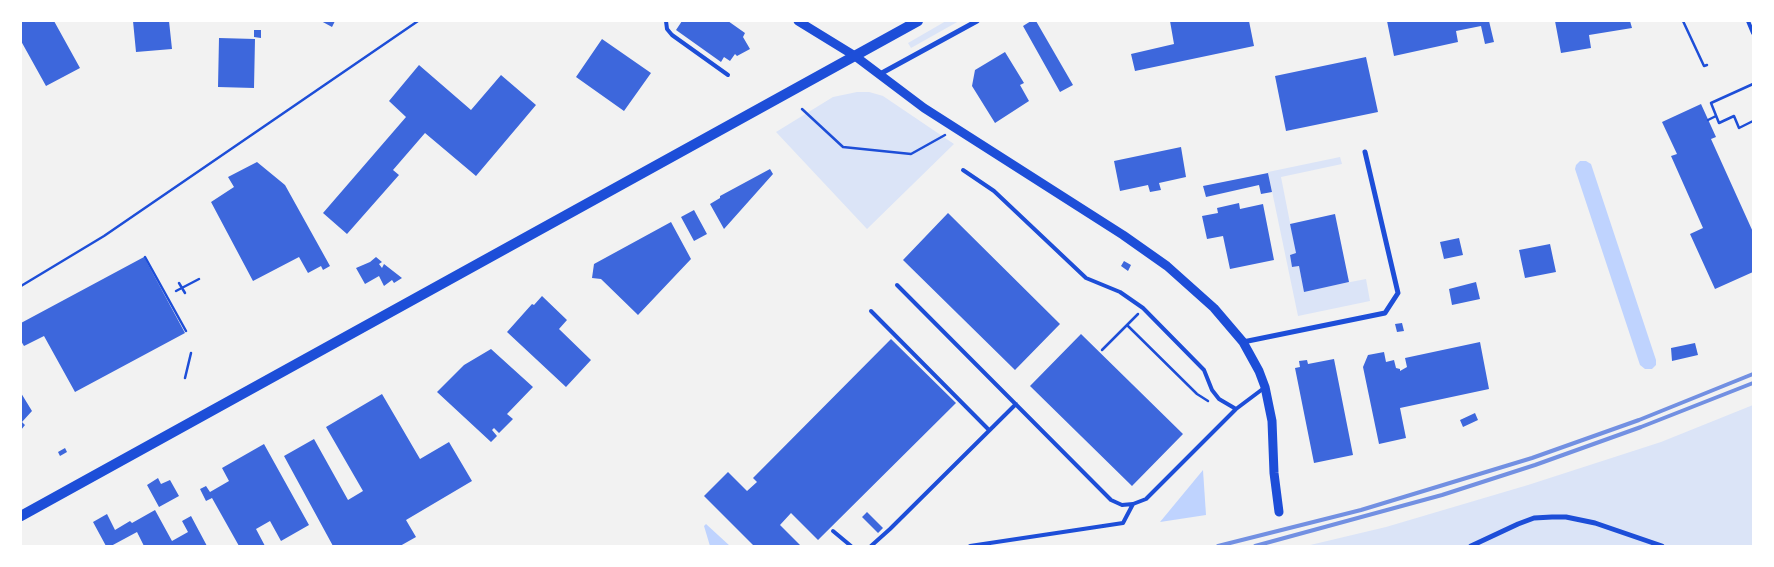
<!DOCTYPE html>
<style>
body{margin:0}
#map{position:relative;width:1774px;height:567px;overflow:hidden;background:#f2f2f2;font-family:Roboto,sans-serif}
canvas{display:block}
.frame{position:absolute;inset:0;border:22px solid #fff;pointer-events:none}
</style>
<div id="map">
<canvas width="1774" height="567"></canvas>
<div class="frame"></div>
</div>
<script>
const g = document.querySelector('canvas').getContext('2d');
g.lineJoin = 'round';
function fill(path, color) { g.fillStyle = color; g.fill(path, 'evenodd'); }
const poly = rows => new Path2D(rows.map(r => 'M' + r).join(''));
function stroke(path, color, width, dash) { g.strokeStyle = color; g.lineWidth = width; g.lineCap = dash ? 'butt' : 'round'; g.setLineDash(dash || []); g.stroke(path); }
fill(poly([
 [946,21,959,21,911,48,908,43],
 [857,92,869,92,883,96,954,144,867,229,776,132,833,97],
 [1340,157,1342,164,1281,177,1296,253,1290,255,1292,267,1299,266,1304,291,1366,279,1370,301,1298,316,1268,172],
 [1753,405,1753,546,1306,546,1386,527,1528,485,1661,442]
]), '#dbe4f7');
fill(poly([
 [1580,161,1586,161,1591,164,1656,360,1656,365,1652,369,1645,369,1640,365,1575,169,1576,165],
 [1203,470,1206,515,1160,522],
 [706,524,730,546,710,546,704,526]
]), '#bfd3fe');
fill(poly([
 [21,21,54,21,80,68,46,86,21,41],
 [133,21,169,21,172,49,136,52],
 [321,21,335,21,332,27],
 [682,21,728,21,745,33,743,37,750,49,737,56,735,54,730,61,724,57,721,62,676,30],
 [1031,21,1036,21,1073,85,1060,92,1023,26],
 [1170,21,1249,21,1254,46,1135,71,1131,54,1174,44],
 [1387,21,1489,21,1494,42,1485,44,1481,26,1456,31,1458,42,1394,56],
 [1555,21,1630,21,1632,28,1589,35,1591,48,1561,53],
 [254,30,261,30,261,38,254,37],
 [219,38,255,39,254,88,218,87],
 [602,39,651,73,624,111,576,77],
 [1005,52,1024,83,1020,85,1029,101,995,123,972,86,975,70],
 [1366,57,1378,112,1286,131,1275,76],
 [419,65,471,110,501,75,536,105,476,176,425,133,393,170,399,175,347,234,323,213,406,117,389,101],
 [1701,104,1716,137,1711,139,1753,232,1753,272,1715,289,1690,234,1703,228,1671,156,1677,154,1662,122],
 [1181,147,1186,177,1159,183,1161,190,1150,192,1148,185,1120,191,1114,161],
 [257,162,285,185,330,266,323,270,321,266,308,273,299,257,253,281,211,202,234,187,228,177],
 [770,169,773,174,724,229,710,204,720,198,720,196],
 [1268,173,1272,192,1261,194,1259,185,1206,197,1203,186],
 [1239,203,1240,209,1263,204,1274,260,1230,269,1223,236,1207,239,1202,216,1218,213,1217,208],
 [694,210,707,234,694,241,681,217],
 [948,213,1060,324,1015,370,903,260],
 [1335,214,1349,282,1304,292,1299,266,1292,267,1290,255,1296,253,1290,224],
 [671,222,691,259,638,315,601,279,592,278,594,264],
 [1459,238,1463,255,1444,259,1440,242],
 [1550,244,1556,272,1525,278,1519,250],
 [144,257,185,333,75,392,44,336,24,346,21,341,21,323],
 [376,257,382,262,379,264,382,268,384,264,402,278,394,283,392,280,384,286,379,276,365,284,356,268,370,262],
 [1124,261,1131,265,1128,271,1121,266],
 [1476,282,1480,299,1452,305,1449,289],
 [542,296,567,320,559,329,591,360,566,387,507,332,532,304,534,305],
 [1402,323,1404,331,1397,332,1395,324],
 [1081,334,1183,434,1132,486,1030,386],
 [891,339,956,403,818,540,791,513,780,525,801,546,754,546,704,496,728,472,747,491,757,482,753,478],
 [1480,342,1489,389,1400,408,1406,438,1379,444,1363,367,1368,355,1384,352,1386,362,1394,360,1396,368,1400,369,1400,371,1407,367,1405,358],
 [1695,343,1698,355,1672,361,1671,348],
 [491,349,533,387,507,414,513,419,499,433,494,428,492,430,497,436,491,442,437,392,464,365],
 [1334,359,1353,455,1314,463,1295,368,1300,367,1299,361,1307,360,1308,364],
 [21,393,32,411,22,422,25,425,21,430],
 [382,394,420,459,449,442,472,481,406,520,416,537,400,546,333,546,284,456,314,439,348,500,363,491,326,427],
 [1475,413,1478,420,1463,427,1460,420],
 [264,444,309,525,281,541,270,521,256,529,265,546,239,546,212,498,206,501,200,489,206,486,210,492,229,481,222,468],
 [65,448,67,452,60,456,58,452],
 [158,478,161,484,170,480,179,496,159,507,147,485],
 [155,510,172,541,188,532,182,521,191,516,207,546,144,546,137,532,111,546,106,546,93,522,107,514,115,530,130,521,132,523],
 [867,512,883,528,878,533,862,517]
]), '#3d67dc');
stroke(poly([
 [1683,21,1704,66,1707,65],
 [1753,84,1711,103,1719,123,1734,116,1739,128,1753,121],
 [802,109,843,147,911,154,945,135],
 [1708,120,1716,116],
 [145,257,186,331],
 [179,283,185,293],
 [21,286,104,236,418,21],
 [176,291,199,279],
 [1127,325,1197,394,1208,401],
 [1102,350,1138,314],
 [185,378,191,353]
]), '#1d4ed8', 2.5);
stroke(poly([
 [666,21,667,29,672,35,728,75],
 [1748,21,1753,33],
 [963,170,994,191,1086,278,1120,292,1143,308,1204,370,1212,390,1219,399,1236,409],
 [897,285,1111,500,1122,505,1133,504,1146,499,1236,409,1264,388],
 [871,311,989,430],
 [833,531,851,546],
 [871,546,890,529,1016,404],
 [970,546,1123,523,1133,504]
]), '#1d4ed8', 4);
stroke(poly([
 [880,74,977,21],
 [1243,342,1385,313,1398,293,1365,152],
 [1471,546,1518,524,1534,518,1552,517,1566,517,1595,523,1662,546]
]), '#1d4ed8', 5);
stroke(poly([
 [798,21,855,56,924,108,1123,235,1167,266,1214,308,1243,342,1259,371,1265,387,1272,421,1274,473,1279,512]
]), '#1d4ed8', 9);
stroke(poly([
 [21,516,918,21]
]), '#1d4ed8', 10);
stroke(poly([
 [1218,546,1361,510,1532,458,1639,420,1753,374],
 [1255,546,1442,495,1535,465,1641,427,1753,383]
]), '#7290e2', 4);
</script>
